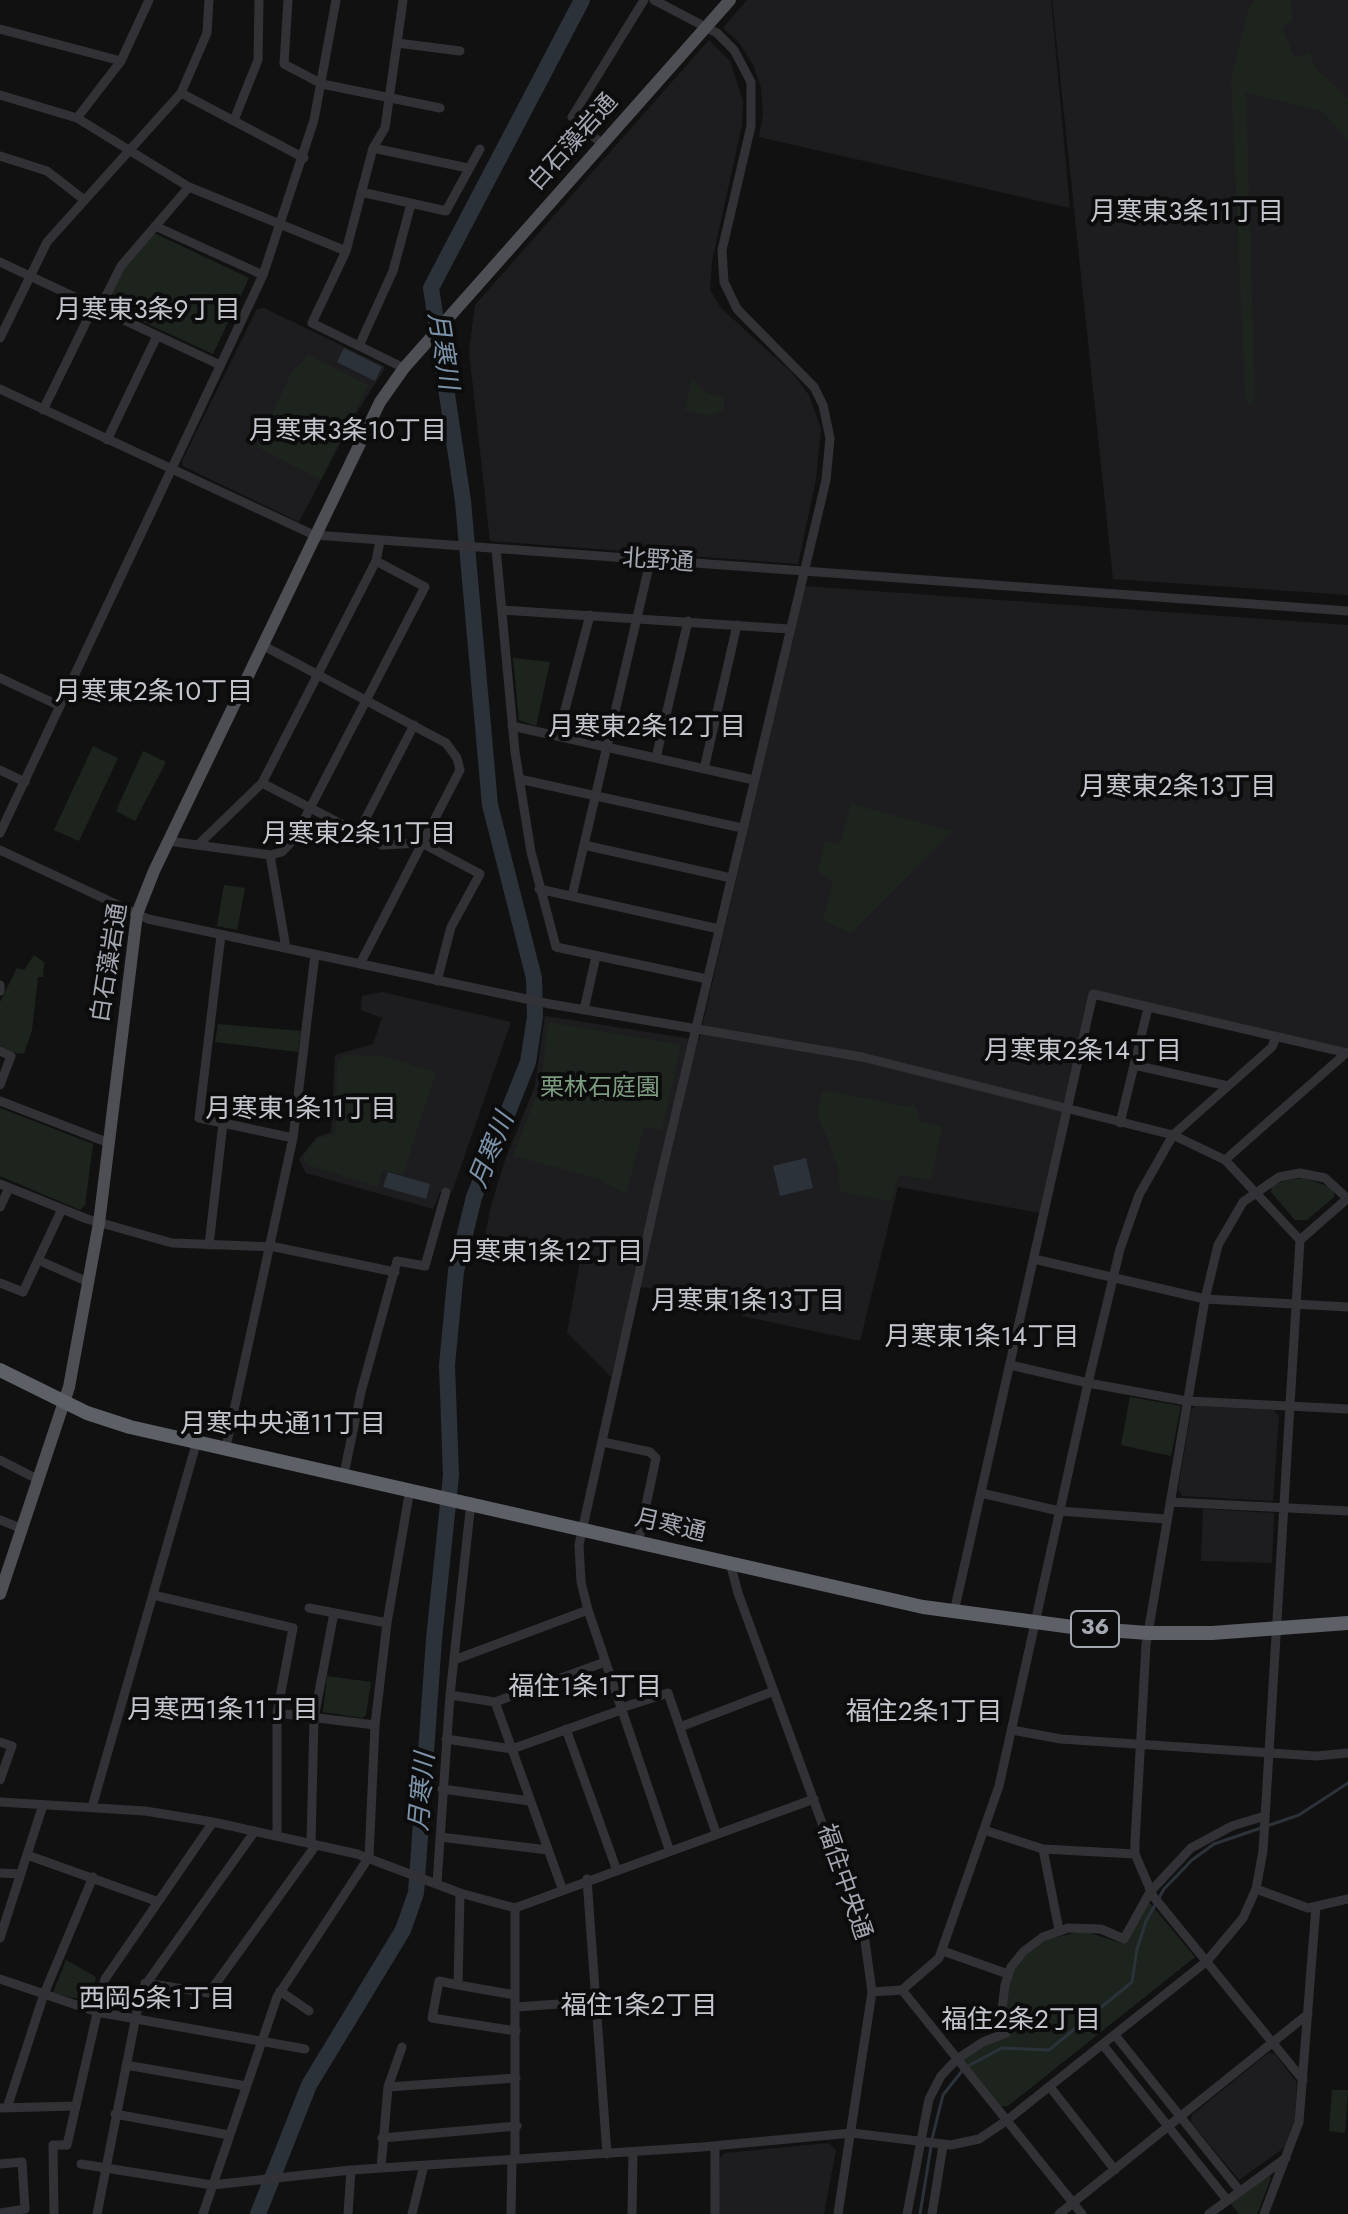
<!DOCTYPE html>
<meta charset="utf-8">
<style>
body{margin:0}
canvas{display:block;background:#111112}
</style>
<canvas width="1348" height="2214"></canvas>
<script>
const g = document.querySelector('canvas').getContext('2d');
g.lineJoin = 'round';
function fill(path, color) { g.fillStyle = color; g.fill(path, 'evenodd'); }
const poly = rows => new Path2D(rows.map(r => 'M' + r).join(''));
function stroke(path, color, width, dash) { g.strokeStyle = color; g.lineWidth = width; g.lineCap = dash ? 'butt' : 'round'; g.setLineDash(dash || []); g.stroke(path); }
function drawText(font, color, halo, rows, align = 'center') {
  g.font = font + ' Jost,"Noto Sans JP",sans-serif'; g.lineWidth = 8; g.setLineDash([]); g.textBaseline = 'middle'; g.strokeStyle = halo; g.fillStyle = color; for (const [text, x, y, turn = 0] of rows) {
    g.save(); g.translate(x, y); g.rotate((+turn || 0) * Math.PI / 180); g.textAlign = isNaN(turn) ? turn : align; if (halo) g.strokeText(text, 0, 0); g.fillText(text, 0, 0); g.restore();
  }
}
fill(poly([
 [747,0,1051,0,1070,208,759,137,763,114,761,88,753,64,737,40,723,28],
 [1052,0,1348,0,1348,595,1113,579],
 [709,40,730,61,743,101,742,125,712,261,710,290,721,308,792,373,809,395,821,429,816,479,798,564,490,541,469,351,475,305],
 [264,308,384,366,384,370,355,415,299,522,183,466,182,461,257,309],
 [804,586,1348,625,1348,1052,1091,991,1045,1214,898,1187,860,1341,742,1316,744,1308,634,1285,611,1377,567,1333,580,1261,484,1241,491,1206,505,1160,535,1086,545,1016,699,1040],
 [382,992,511,1022,452,1192,440,1192,433,1209,306,1173,299,1159,317,1137,331,1132,335,1055,373,1044,382,1018,361,1010,362,996],
 [1195,1406,1274,1410,1279,1416,1273,1501,1182,1496,1178,1490,1191,1410],
 [1203,1509,1274,1513,1272,1563,1201,1561],
 [1268,2053,1275,2054,1297,2083,1295,2120,1285,2147,1239,2180,1191,2122,1192,2115],
 [829,2143,836,2150,824,2214,718,2214,720,2158,725,2153]
]), '#1d1d1f');
fill(poly([
 [1255,0,1291,0,1292,20,1282,28,1294,57,1309,53,1316,68,1348,99,1348,140,1322,111,1246,93,1255,397,1250,406,1245,394,1231,79,1249,7],
 [154,233,249,278,213,354,105,304,121,271],
 [309,355,368,385,321,480,257,447,291,373],
 [692,379,706,393,724,397,724,409,711,416,685,410],
 [513,658,550,662,536,726,519,720],
 [93,746,118,758,79,841,54,830],
 [143,751,166,762,135,821,116,811],
 [851,804,952,831,851,933,823,920,833,882,818,871,825,841,840,844],
 [224,885,245,888,237,930,217,926],
 [34,955,44,962,43,977,38,977,32,1030,24,1053,18,1054,0,1046,0,1002,17,968,24,970],
 [548,1022,681,1045,662,1130,644,1127,626,1194,597,1178,513,1156,541,1083],
 [218,1024,301,1031,298,1052,215,1042],
 [345,1055,382,1056,436,1072,403,1174,383,1170,378,1187,308,1165,302,1157,318,1138,333,1135,336,1128,337,1064],
 [830,1091,908,1107,913,1104,919,1113,918,1121,942,1126,931,1180,899,1175,891,1201,840,1192,838,1166,817,1113,822,1092],
 [0,1108,93,1144,85,1205,80,1210,0,1176],
 [1303,1178,1328,1186,1334,1190,1334,1197,1307,1220,1295,1220,1271,1192,1272,1186,1284,1181],
 [1130,1397,1181,1406,1171,1456,1121,1445],
 [327,1676,371,1682,366,1715,362,1718,323,1712],
 [1149,1902,1195,1957,1008,2106,1001,2106,964,2061,965,2057,1008,2034,1006,2008,1011,1975,1022,1957,1049,1939,1083,1931,1124,1944],
 [66,1960,96,1977,91,2002,53,1993],
 [1332,2090,1348,2090,1345,2133,1329,2131],
 [1267,2174,1271,2178,1257,2214,1239,2214,1230,2203]
]), '#1d241e');
fill(poly([
 [344,348,382,367,375,381,337,362],
 [806,1158,813,1188,780,1196,773,1166],
 [388,1172,430,1184,426,1199,383,1187]
]), '#2b3239');
stroke(poly([
 [968,2066,1002,2048,1049,2050,1132,1982,1137,1949,1146,1921,1164,1889,1192,1860,1214,1844,1299,1815,1348,1783],
 [932,2139,943,2095,962,2071],
 [920,2214,931,2147]
]), '#2b3239', 3);
stroke(poly([
 [258,2214,309,2085,403,1930,416,1893,434,1639,451,1475,447,1365,456,1271,474,1197,528,1062,535,1017,534,978,490,805,463,501,431,288,582,0]
]), '#2b3239', 16);
stroke(poly([
 [288,0,284,64,322,84,440,108],
 [403,0,385,128,373,148,346,251,312,323,404,368],
 [654,0,717,33,734,50,751,82,751,126,722,250,724,282,737,309,814,387,823,405,830,438,826,480,658,1188,579,1545,581,1582,588,1610,669,1849],
 [0,29,121,61],
 [397,43,460,51],
 [181,93,304,158],
 [0,95,77,118,189,187,346,251],
 [77,118,121,61,149,0],
 [234,120,258,60,259,0],
 [602,144,572,117,644,0],
 [373,148,468,168],
 [0,156,47,171,83,199],
 [361,192,446,211,480,149],
 [155,226,263,275],
 [0,262,220,365],
 [100,308,121,266,189,187],
 [0,338,47,242,181,93,207,33,209,0],
 [359,346,393,271,411,204],
 [0,389,314,535,1348,611],
 [43,410,94,306],
 [107,440,157,336],
 [496,549,515,752,531,852,556,947,707,979],
 [502,610,789,629],
 [262,645,446,743,457,758,460,770,360,964],
 [0,678,60,706],
 [512,726,754,780],
 [558,736,590,615],
 [656,758,688,621],
 [704,769,737,625],
 [0,770,25,782],
 [519,779,742,828],
 [262,783,382,845,422,843,480,874,451,927,437,981],
 [0,833,263,275,314,120,336,0],
 [358,833,414,725],
 [168,841,270,855,282,852,294,839,425,587,376,561],
 [199,844,262,783,376,561,380,541],
 [584,845,731,878],
 [0,850,148,919,550,1004,862,1057,1173,1135,1225,1160,1300,1240,1348,1198],
 [270,855,286,948],
 [539,889,719,929],
 [572,896,650,562],
 [0,985,0,991],
 [584,1010,596,956],
 [0,1051,11,1056,0,1085],
 [1134,1065,1228,1086],
 [0,1101,109,1143],
 [223,1123,293,1138],
 [1120,1123,1148,1008],
 [1225,1160,1346,1053],
 [0,1184,87,1219,172,1243,275,1247,395,1272],
 [0,1207,9,1188],
 [209,1245,223,1123,199,1118,221,935],
 [1034,1259,1205,1299,1348,1307],
 [38,1260,88,1282],
 [0,1283,23,1292,62,1209],
 [1010,1365,1088,1383,1187,1401,1348,1409],
 [603,1442,650,1452,656,1458,638,1543],
 [226,1447,293,1138,315,954],
 [0,1460,39,1480],
 [344,1474,361,1392,397,1261,425,1266,446,1192],
 [981,1493,1059,1511,1166,1519],
 [1170,1502,1348,1511],
 [0,1520,23,1529],
 [730,1563,738,1593,865,1941,872,1992,838,2214],
 [153,1595,293,1628,277,1713,277,1836],
 [309,1608,387,1623],
 [954,1612,1093,994,1348,1053],
 [454,1660,588,1610],
 [450,1695,495,1702,605,1662],
 [495,1702,562,1888],
 [621,1708,668,1693,716,1833],
 [277,1713,375,1725],
 [680,1727,774,1691],
 [566,1729,616,1868],
 [1012,1730,1061,1739,1316,1756,1348,1753],
 [446,1739,512,1749,621,1710],
 [0,1742,12,1746,0,1780],
 [442,1789,530,1801],
 [0,1802,145,1811,213,1822,357,1854,460,1893,515,1908,814,1799],
 [92,1807,197,1441],
 [984,1830,1043,1849,1135,1854],
 [440,1837,548,1850],
 [311,1844,314,1718,334,1613],
 [1043,1849,1059,1930],
 [27,1855,156,1901],
 [0,1873,21,1874],
 [587,1879,607,2154],
 [437,1883,450,1695,471,1502],
 [1256,1889,1308,1908,1348,1899],
 [460,1893,458,1985,439,1981,432,2018,516,2031],
 [515,1908,515,2160],
 [0,1938,43,1805],
 [943,1951,1008,1974],
 [0,1979,97,2012,305,2049],
 [145,1983,209,1993,316,1845],
 [458,1985,515,1995],
 [902,1990,1082,2214],
 [280,1991,309,2011],
 [872,1992,902,1990,939,1958,999,1786,1088,1383,1120,1249,1139,1195,1173,1135,1272,1047,1276,1037],
 [516,2007,632,1999],
 [1115,2035,1239,2190],
 [1103,2045,1227,2200],
 [126,2065,246,2086],
 [1303,2080,1153,1896,1135,1854,1135,1842,1146,1645,1205,1299,1218,1245,1243,1202,1279,1177,1300,1173,1325,1178,1348,1199],
 [388,2087,516,2078],
 [1050,2087,1115,2170],
 [0,2108,76,2106],
 [7,2108,44,1994,93,1877],
 [115,2114,229,2135],
 [382,2138,517,2126],
 [715,2146,715,2214],
 [0,2164,22,2162,25,2209,0,2213],
 [81,2164,212,2185,351,2170,702,2147,852,2133,951,2145,979,2139,1006,2121,1207,1961,1243,1918,1256,1889,1263,1851,1300,1240],
 [381,2168,388,2087,402,2047],
 [54,2214,53,2145,67,2145,105,1979,213,1822],
 [97,2214,141,1991,255,1831],
 [203,2214,277,1997,369,1857,375,1725,387,1623,410,1489],
 [348,2214,351,2170],
 [412,2214,424,2165],
 [511,2214,512,2160],
 [632,2214,633,2152],
 [907,2214,929,2099,941,2076,957,2059,983,2042,1006,2033,1002,2010,1005,1985,1011,1967,1024,1951,1043,1937,1068,1928,1101,1929,1124,1939,1150,1892,1191,1848,1232,1826,1265,1816],
 [932,2214,943,2145],
 [1059,2214,1308,2014],
 [1209,2214,1286,2158],
 [1264,2214,1299,2122,1316,1906]
]), '#323236', 9);
stroke(poly([
 [0,1594,69,1387,99,1223,137,914,154,871,380,402,404,368,730,0]
]), '#4e4f55', 12);
stroke(poly([
 [0,1370,87,1413,130,1427,923,1607,1080,1628,1148,1633,1212,1633,1348,1623]
]), '#5e6067', 14);
for (const [x, y, w] of [
 [1095,1629,48]
]) { const box = new Path2D(); box.roundRect(x - w / 2, y - 18, w, 36, 6); g.fillStyle = '#0c0c0d'; g.fill(box); stroke(box, '#a3a7b1', 2); }
drawText('bold 22px', '#a3a7b1', null, [
 ["36",1095,1629]
]);
drawText('24px', '#a3a7b1', '#0c0c0d', [
 ["白石藻岩通",574,143,-48],
 ["北野通",658,562,4],
 ["白石藻岩通",111,963,-81],
 ["月寒通",670,1527,13],
 ["福住中央通",843,1882,71]
]);
drawText('24px', '#7c9b7f', '#0c0c0d', [
 ["栗林石庭園",600,1089]
]);
drawText('26px', '#c4c6ce', '#0c0c0d', [
 ["月寒東3条11丁目",1187,214],
 ["月寒東3条9丁目",148,312],
 ["月寒東3条10丁目",348,433],
 ["月寒東2条10丁目",154,694],
 ["月寒東2条12丁目",647,729],
 ["月寒東2条13丁目",1178,789],
 ["月寒東2条11丁目",359,836],
 ["月寒東2条14丁目",1083,1053],
 ["月寒東1条11丁目",301,1111],
 ["月寒東1条12丁目",546,1254],
 ["月寒東1条13丁目",748,1303],
 ["月寒東1条14丁目",982,1339],
 ["月寒中央通11丁目",283,1426],
 ["福住1条1丁目",585,1689],
 ["月寒西1条11丁目",223,1712],
 ["福住2条1丁目",924,1714],
 ["西岡5条1丁目",157,2001],
 ["福住1条2丁目",639,2008],
 ["福住2条2丁目",1021,2022]
]);
drawText('italic 26px', '#7c93aa', '#0c0c0d', [
 ["月寒川",441,351,81],
 ["月寒川",493,1151,-68],
 ["月寒川",424,1792,-85]
]);
</script>
